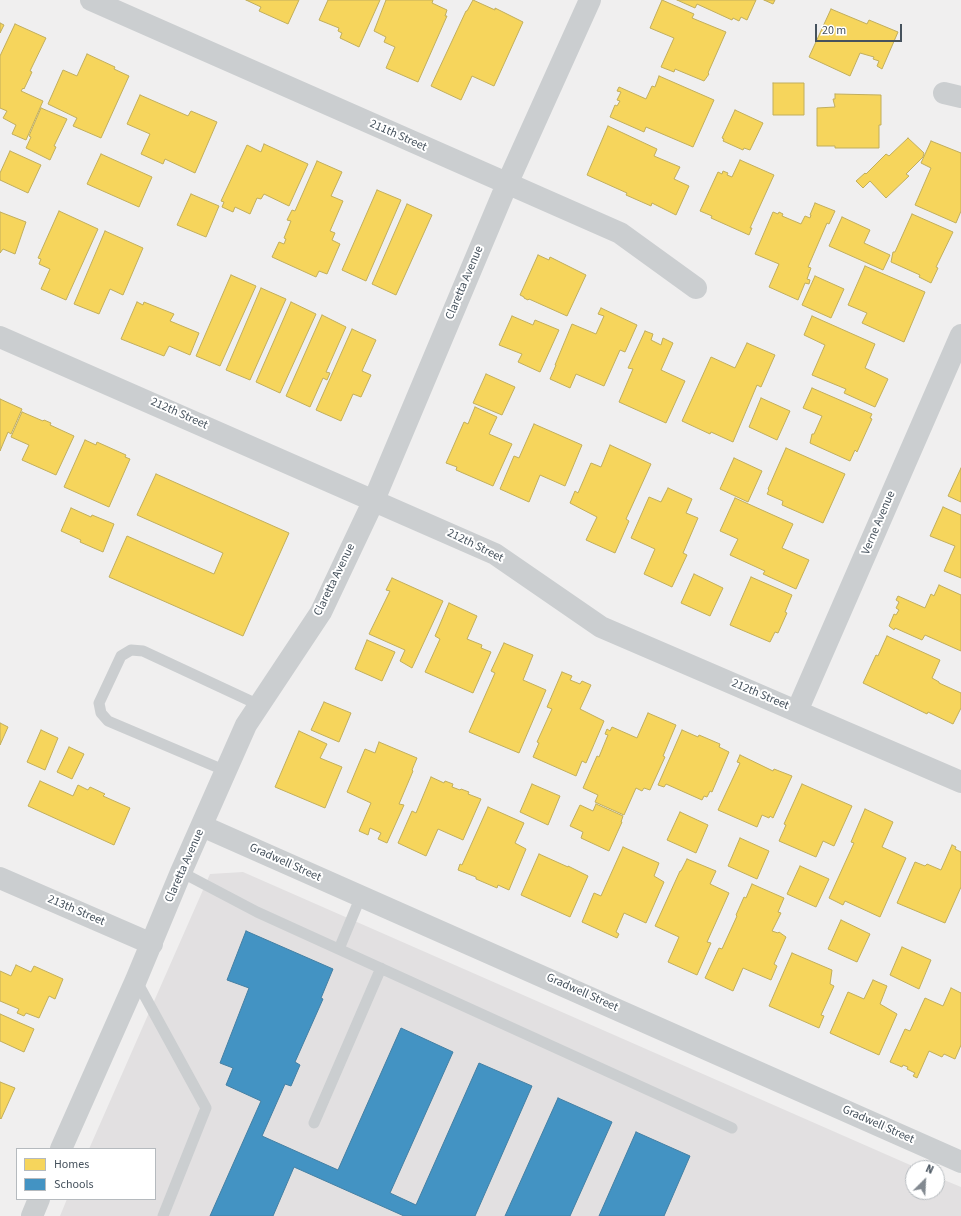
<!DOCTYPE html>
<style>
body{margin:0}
#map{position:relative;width:961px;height:1216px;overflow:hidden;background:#f0efef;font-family:"Source Sans 3",sans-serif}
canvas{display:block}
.legend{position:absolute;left:16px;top:1148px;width:140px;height:52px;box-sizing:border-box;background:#fff;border:1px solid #b5babe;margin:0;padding:5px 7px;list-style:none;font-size:12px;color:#46525d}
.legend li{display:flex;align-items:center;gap:8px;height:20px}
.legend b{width:20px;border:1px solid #b5babe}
.north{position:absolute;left:905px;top:1160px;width:40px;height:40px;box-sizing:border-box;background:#fff;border:1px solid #b5babe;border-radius:50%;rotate:24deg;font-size:11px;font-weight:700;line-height:16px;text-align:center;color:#46525d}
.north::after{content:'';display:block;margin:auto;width:14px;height:18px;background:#828990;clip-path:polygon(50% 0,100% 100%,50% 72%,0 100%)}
.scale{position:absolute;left:815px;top:24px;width:87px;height:18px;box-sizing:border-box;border:2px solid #46525d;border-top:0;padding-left:5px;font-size:12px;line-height:14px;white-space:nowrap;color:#46525d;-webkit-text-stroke:3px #fff;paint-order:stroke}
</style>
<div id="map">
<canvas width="961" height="1216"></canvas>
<ul class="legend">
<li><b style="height:11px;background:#f6d55c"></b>Homes</li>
<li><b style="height:11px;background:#4393c3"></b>Schools</li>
</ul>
<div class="north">N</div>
<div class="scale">20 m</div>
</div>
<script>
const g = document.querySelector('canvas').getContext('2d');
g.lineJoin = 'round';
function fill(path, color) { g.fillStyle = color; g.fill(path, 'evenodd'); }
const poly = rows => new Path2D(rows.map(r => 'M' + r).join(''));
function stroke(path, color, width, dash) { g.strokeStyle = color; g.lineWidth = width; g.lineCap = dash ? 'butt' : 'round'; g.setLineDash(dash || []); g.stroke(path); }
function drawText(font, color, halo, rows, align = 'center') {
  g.font = font + ' "Source Sans 3",sans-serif'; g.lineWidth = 4; g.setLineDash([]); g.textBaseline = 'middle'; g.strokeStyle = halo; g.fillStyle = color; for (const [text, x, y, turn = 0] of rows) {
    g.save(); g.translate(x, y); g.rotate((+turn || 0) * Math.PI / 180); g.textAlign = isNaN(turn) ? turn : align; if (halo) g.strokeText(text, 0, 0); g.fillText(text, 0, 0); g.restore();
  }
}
fill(poly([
 [243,872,917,1168,913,1168,913,1192,937,1192,937,1177,961,1187,961,1216,60,1216,67,1199,155,1199,155,1149,89,1149,210,874]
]), '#e2e0e1');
const homes = poly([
 [246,0,299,0,288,24,259,11,261,7,246,0],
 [328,0,380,0,359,47,340,38,342,33,338,31,339,28,319,20,328,0],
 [386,0,433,0,432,3,447,10,445,16,447,16,418,82,386,68,395,47,384,42,386,37,374,31,386,0],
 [473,0,495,10,495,8,523,22,494,86,472,76,461,100,431,86,466,11,467,11,473,0],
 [662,0,694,14,692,18,726,32,708,73,709,74,704,81,675,69,674,72,661,67,674,38,650,28,662,0],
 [677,0,756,0,747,20,741,17,739,21,733,18,732,20,697,4,695,8,677,0],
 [764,0,775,0,773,4,764,0],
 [831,9,867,24,869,20,898,32,882,69,877,66,879,61,873,59,874,57,860,53,850,76,809,57,831,9],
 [0,23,4,25,0,33,0,23],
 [15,24,46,38,30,71,32,72,24,89,23,88,21,91,43,101,26,140,12,134,16,125,3,118,7,111,0,108,0,56,15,24],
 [87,54,115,67,114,69,129,76,101,138,73,126,77,118,48,104,63,70,77,76,87,54],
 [659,76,714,100,693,147,646,127,644,132,610,117,615,105,617,106,620,101,617,100,621,92,617,91,619,87,646,99,652,86,655,87,659,76],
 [773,83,804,83,804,115,773,115,773,83],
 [835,94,881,95,881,125,879,125,879,148,835,148,835,146,817,146,817,108,835,107,833,99,835,99,835,94],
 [140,95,188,116,191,111,217,122,195,173,165,159,163,164,141,154,150,134,127,124,140,95],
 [41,108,67,119,54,146,56,147,50,160,26,148,31,137,29,136,41,108],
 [735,110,763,123,750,150,744,148,743,150,723,141,724,139,722,138,735,110],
 [608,126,657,149,654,156,680,167,674,179,689,186,676,215,652,203,651,206,626,195,627,193,587,175,608,126],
 [908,138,924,153,923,157,906,174,909,176,886,198,870,181,863,188,856,181,865,173,866,174,886,154,889,156,908,138],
 [931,141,961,153,961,211,956,223,915,205,931,168,921,163,931,141],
 [264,144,308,164,289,206,264,194,261,199,257,198,250,214,235,207,233,212,222,207,224,202,221,201,247,145,261,152,264,144],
 [10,151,41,165,28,193,0,180,0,173,10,151],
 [101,154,152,177,139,207,87,184,101,154],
 [740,160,774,175,750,228,752,228,749,235,711,218,712,216,700,211,718,172,722,174,723,171,728,173,727,175,732,177,740,160],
 [317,161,342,172,331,196,343,201,330,231,335,233,332,240,340,244,327,274,319,271,316,277,272,257,279,242,284,244,286,239,284,238,291,221,287,220,292,210,295,211,317,161],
 [377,190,401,200,366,281,342,270,377,190],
 [191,194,219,206,206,237,177,225,191,194],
 [815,203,835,211,829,224,827,223,808,267,811,268,807,279,810,280,809,284,805,283,798,300,769,287,779,264,755,254,773,212,778,214,779,212,783,214,782,216,801,224,805,216,810,218,811,215,810,215,815,203],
 [407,204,432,215,396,295,372,284,407,204],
 [59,211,98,229,66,300,41,289,50,269,39,264,41,259,38,258,59,211],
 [0,212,26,222,15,254,3,249,0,253,0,212],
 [912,214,953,232,936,267,938,268,931,283,919,277,920,275,891,262,893,252,895,252,912,214],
 [842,217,870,230,864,243,890,255,883,270,829,246,842,217],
 [105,231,143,248,123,295,110,289,99,314,74,304,105,231],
 [538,255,549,260,550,257,586,275,567,316,529,299,528,300,524,298,524,297,520,295,538,255],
 [865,266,925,292,904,342,862,323,867,313,848,305,865,266],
 [231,275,256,286,220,366,196,356,231,275],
 [815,276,844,289,831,318,802,305,815,276],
 [261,288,286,299,250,380,226,370,261,288],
 [137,302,143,305,144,302,174,314,170,321,199,333,190,355,169,346,164,356,121,339,137,302],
 [291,302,316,314,280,393,256,382,291,302],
 [601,308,637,325,625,352,620,350,604,386,576,374,570,388,550,379,556,365,555,365,572,324,596,334,604,316,598,314,601,308],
 [322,315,346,327,326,372,330,373,327,380,323,378,310,407,286,396,322,315],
 [512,316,533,325,535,320,559,330,540,372,518,362,522,354,499,345,512,316],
 [812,316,875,344,865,368,888,379,875,407,844,393,846,389,812,375,825,345,804,335,812,316],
 [352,329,376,340,362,371,371,375,361,397,353,394,341,421,316,410,352,329],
 [645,331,653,334,651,340,661,345,663,338,673,343,661,370,685,381,666,423,619,402,633,369,628,368,645,331],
 [747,343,775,355,761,387,757,385,733,442,711,432,710,434,682,421,711,357,735,368,747,343],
 [486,374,515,387,502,415,473,403,486,374],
 [812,388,872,414,870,418,872,419,857,452,855,450,850,461,810,443,812,434,814,434,822,416,803,408,812,388],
 [761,398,790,411,777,440,749,427,761,398],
 [0,399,22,409,11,434,8,432,0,451,0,399],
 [475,407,497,417,489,434,512,444,493,486,456,470,457,467,446,463,464,422,468,424,475,407],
 [22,412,43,421,44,420,51,423,50,425,74,436,56,475,22,460,29,445,11,437,22,412],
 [534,424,582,445,565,486,540,475,529,502,500,489,514,456,519,458,534,424],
 [85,440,96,445,97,442,126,455,125,457,130,459,109,507,64,487,85,440],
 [610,445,651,464,626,519,629,521,615,553,586,540,597,517,570,503,575,491,578,493,591,463,601,467,610,445],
 [786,448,845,474,823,523,782,505,783,501,767,494,769,490,768,489,786,448],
 [734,458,762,471,748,502,720,489,734,458],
 [961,468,961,502,948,496,961,468],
 [156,474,289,533,243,636,109,577,127,536,214,574,223,553,137,515,156,474],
 [668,488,692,499,686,513,698,518,683,553,687,555,672,587,644,574,655,549,631,538,649,497,661,502,668,488],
 [735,498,793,524,782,548,809,560,796,589,763,574,765,571,730,555,738,539,720,531,735,498],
 [943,507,961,515,961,578,944,571,955,546,930,536,943,507],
 [71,508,91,517,92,515,114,524,103,552,80,542,81,540,61,531,71,508],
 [694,574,723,588,710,616,681,603,694,574],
 [751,577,792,595,785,612,787,613,778,633,775,632,770,642,730,625,751,577],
 [392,578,443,601,412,668,400,661,405,650,369,634,390,591,386,590,392,578],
 [939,585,961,595,961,651,925,635,922,640,895,628,894,630,889,626,894,614,896,615,899,610,896,608,899,602,896,600,898,596,925,608,931,594,934,596,939,585],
 [449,603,477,616,467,639,482,645,481,648,491,652,473,693,425,672,440,639,435,636,449,603],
 [887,636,940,660,932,678,939,682,939,683,961,693,961,708,953,724,928,712,927,714,863,683,876,655,878,656,887,636],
 [367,640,395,652,382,681,355,669,367,640],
 [504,643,533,655,523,680,546,690,519,753,469,732,495,673,491,671,504,643],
 [562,672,572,676,570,680,580,684,582,681,591,685,580,709,604,721,586,763,582,761,576,776,533,757,539,743,537,742,552,709,547,707,562,672],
 [324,702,351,713,339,742,311,730,324,702],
 [648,713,676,725,663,756,665,757,650,790,644,788,642,791,636,788,624,815,595,802,598,795,583,788,597,756,599,757,608,735,605,734,607,729,610,731,612,727,637,738,648,713],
 [0,723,8,727,0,745,0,723],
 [41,730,58,738,45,770,27,762,41,730],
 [682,730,698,737,699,735,720,744,719,747,729,752,712,792,710,791,707,797,704,796,702,800,666,784,664,787,658,785,682,730],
 [299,731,327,744,320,758,342,767,325,808,275,787,299,731],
 [379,742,417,758,412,770,413,771,399,804,404,805,387,843,378,839,381,833,370,828,368,835,359,831,371,803,347,792,365,749,375,753,379,742],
 [69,747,84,754,72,779,57,772,69,747],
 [740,755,773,771,774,769,792,776,773,818,770,816,769,818,762,815,757,827,718,810,740,763,737,762,740,755],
 [431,777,444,783,445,781,453,784,452,787,460,790,461,789,469,792,468,794,481,799,463,840,438,829,426,856,398,843,412,811,416,813,431,777],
 [40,781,73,796,78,785,88,790,90,787,105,794,103,796,130,808,114,845,28,806,40,781],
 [532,784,560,796,548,825,520,812,532,784],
 [802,784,852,806,834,846,823,841,816,857,779,841,786,825,784,824,802,784],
 [596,804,623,816,621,822,622,822,609,851,581,838,583,832,570,826,580,805,593,811,596,804],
 [488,807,524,823,515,843,526,849,509,890,498,885,497,888,476,879,476,877,458,870,460,864,462,865,488,807],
 [865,809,893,822,882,847,906,858,880,917,845,901,843,905,829,898,854,843,851,842,865,809],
 [680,812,708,825,696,853,667,840,680,812],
 [740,838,769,851,757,879,728,866,740,838],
 [952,845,956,847,955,849,961,852,961,887,945,923,897,903,915,862,925,866,927,864,941,870,952,845],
 [623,847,659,863,654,876,664,882,646,923,624,913,616,932,619,934,617,938,582,922,594,893,601,896,623,847],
 [539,854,568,867,568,866,588,876,570,917,521,895,539,854],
 [687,859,716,871,710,884,729,893,707,942,711,943,697,975,668,962,679,937,655,926,680,871,681,871,687,859],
 [800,866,829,879,816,907,787,894,800,866],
 [752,884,784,898,778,912,781,913,772,931,778,933,779,932,786,937,774,964,777,966,771,980,743,968,733,991,705,978,719,948,722,949,737,916,736,915,744,897,746,898,752,884],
 [841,920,870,934,857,962,828,949,841,920],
 [902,947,931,960,919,989,890,975,902,947],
 [792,953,832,970,830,984,834,986,821,1015,824,1016,819,1028,769,1006,792,953],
 [16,965,31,972,34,966,63,979,55,999,49,996,39,1018,26,1013,24,1016,17,1013,19,1009,0,1001,0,971,11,976,16,965],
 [873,980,887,986,880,1004,897,1014,879,1055,830,1033,848,992,864,999,873,980],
 [951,988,961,993,961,1045,955,1059,944,1054,942,1057,929,1051,917,1078,913,1076,915,1073,907,1069,908,1067,903,1065,902,1067,890,1062,905,1029,910,1031,925,998,943,1006,951,988],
 [0,1014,34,1029,24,1052,0,1041,0,1014],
 [0,1082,15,1088,1,1119,0,1118,0,1082]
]);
fill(homes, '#f6d55c');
stroke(homes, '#c1ae5c', 1);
const schools = poly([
 [246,931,333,969,321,998,323,999,295,1062,300,1065,291,1086,285,1084,262,1136,338,1170,401,1028,453,1052,390,1193,416,1205,479,1063,532,1086,475,1216,404,1216,294,1167,273,1216,210,1216,261,1101,226,1085,233,1068,220,1063,249,988,227,980,246,931],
 [558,1098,612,1122,570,1216,505,1216,558,1098],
 [636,1132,690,1156,664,1216,599,1216,636,1132]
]);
fill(schools, '#4393c3');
stroke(schools, '#4480a4', 1);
stroke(poly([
 [226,771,108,721,101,713,99,703,121,656,131,650,143,651,259,705],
 [181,872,257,912,732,1128],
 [339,949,361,896],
 [136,980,206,1108,163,1216],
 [314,1123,381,968]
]), '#cbced0', 11);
stroke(poly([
 [91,0,620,233,696,288],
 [944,93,961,97],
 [0,337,495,554,601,627,961,782],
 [797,711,961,335],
 [202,826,961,1162],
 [0,878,152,944],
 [61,1149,136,980,181,872,246,725,321,612,374,500,507,184,590,0],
 [32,1216,39,1199]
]), '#cbced0', 22);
drawText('12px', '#46525d', '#fff', [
 ["211th Street",398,136,24],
 ["Claretta Avenue",465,283,-67],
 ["212th Street",179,414,24],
 ["Verne Avenue",879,523,-67],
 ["212th Street",475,546,26],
 ["Claretta Avenue",335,580,-64],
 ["212th Street",760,695,23],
 ["Gradwell Street",285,863,24],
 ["Claretta Avenue",185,866,-66],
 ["213th Street",76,911,23],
 ["Gradwell Street",582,993,24],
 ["Gradwell Street",878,1125,24]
]);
</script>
